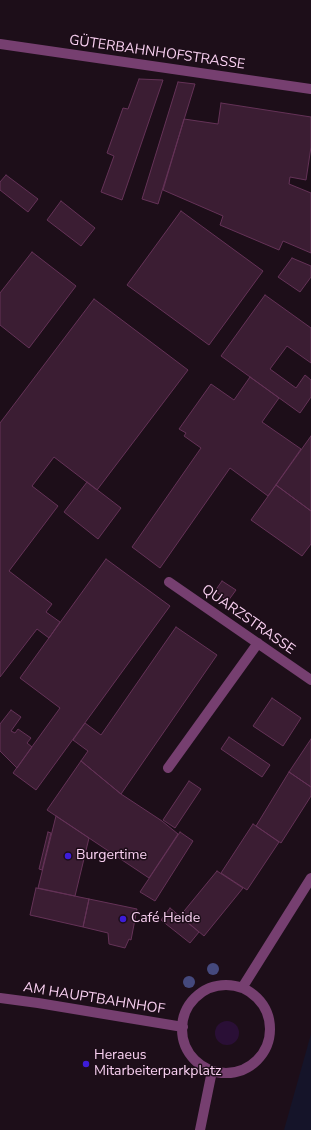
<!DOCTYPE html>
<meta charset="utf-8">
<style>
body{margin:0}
canvas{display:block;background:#1d0e19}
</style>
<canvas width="311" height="1130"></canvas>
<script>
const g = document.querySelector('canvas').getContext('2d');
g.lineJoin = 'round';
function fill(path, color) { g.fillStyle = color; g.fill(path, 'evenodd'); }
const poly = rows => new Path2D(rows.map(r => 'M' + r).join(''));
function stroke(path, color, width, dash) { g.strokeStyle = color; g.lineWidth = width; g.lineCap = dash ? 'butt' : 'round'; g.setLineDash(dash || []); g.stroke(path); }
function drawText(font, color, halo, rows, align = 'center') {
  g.font = font + ' "Nunito Sans",sans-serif'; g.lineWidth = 3; g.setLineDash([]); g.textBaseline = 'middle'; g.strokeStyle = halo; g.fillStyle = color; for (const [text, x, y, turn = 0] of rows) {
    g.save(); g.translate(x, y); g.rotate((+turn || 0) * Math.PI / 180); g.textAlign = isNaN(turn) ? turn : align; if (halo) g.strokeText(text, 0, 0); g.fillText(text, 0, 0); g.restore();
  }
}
fill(poly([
 [311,1034,311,1130,284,1130]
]), '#151429');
fill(poly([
 '215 1033a12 12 0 1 1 24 0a12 12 0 1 1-24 0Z'
]), '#2a0f36');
const building = poly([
 [139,79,163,80,122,200,101,192,114,156,107,153,123,108,128,109,139,79],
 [178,82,195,84,158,204,142,199,178,82],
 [221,103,311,117,311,147,306,180,290,177,289,184,311,193,311,253,283,241,279,250,220,225,223,216,163,190,184,119,218,124,221,103],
 [6,175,38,199,28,212,0,190,0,182,6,175],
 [61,201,95,228,81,246,47,220,61,201],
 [181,211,263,271,209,345,127,285,181,211],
 [32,252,76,286,29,348,0,325,0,293,32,252],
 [292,258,311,266,311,277,300,292,278,277,292,258],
 [265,295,311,328,311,363,287,346,270,369,296,388,305,375,311,380,311,397,300,413,221,356,265,295],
 [94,299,188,370,97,490,54,457,32,486,58,506,9,571,52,604,46,612,60,622,49,638,37,629,0,677,0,423,94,299],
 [250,377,279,398,262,422,301,449,268,496,230,468,160,568,132,547,201,448,184,436,186,433,179,429,211,384,234,400,250,377],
 [311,436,311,511,276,485,311,436],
 [87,482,121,508,98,539,64,512,87,482],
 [276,485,311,511,311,544,302,556,251,520,276,485],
 [106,559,170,606,36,790,13,773,60,708,20,678,106,559],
 [222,581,236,590,228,601,215,591,222,581],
 [176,627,217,655,121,794,81,761,88,751,73,740,85,723,101,735,176,627],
 [272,698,301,718,283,746,253,726,272,698],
 [11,710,21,717,11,731,15,733,18,729,31,738,27,743,32,747,17,768,0,751,0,724,11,710],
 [229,737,270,765,262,777,221,749,229,737],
 [311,739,311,787,289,772,311,739],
 [81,761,121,794,162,821,178,834,149,878,47,810,81,761],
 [289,772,311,787,311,796,281,843,256,826,289,772],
 [189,781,201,789,175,828,163,820,189,781],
 [56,816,89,838,75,896,38,888,56,816],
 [253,824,279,842,247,890,221,873,253,824],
 [48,832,51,833,42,870,39,869,48,832],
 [180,832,193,841,155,901,140,892,180,832],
 [217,871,243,888,204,936,180,916,217,871],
 [36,888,89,899,83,927,30,915,36,888],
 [89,899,137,909,131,940,129,939,125,948,109,944,108,933,83,927,89,899],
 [170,908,199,932,190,943,161,920,170,908]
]);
fill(building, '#3b1d33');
stroke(building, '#643257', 1);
stroke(poly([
 [0,44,311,89],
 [169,582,311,680],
 [168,768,258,643],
 '182 1029a44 44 0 1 1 88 0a44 44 0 1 1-88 0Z',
 [242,988,311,878],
 [0,998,38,1003,183,1027],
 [200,1130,212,1071]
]), '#763f70', 10);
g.fillStyle = '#45497d';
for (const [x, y] of [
 [213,969],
 [189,982]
]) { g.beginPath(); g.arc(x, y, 6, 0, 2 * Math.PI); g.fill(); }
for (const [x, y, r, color] of [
 [68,856,4,"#3d1cd9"],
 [123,919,4,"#3d1cd9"],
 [86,1064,4,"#3d1cd9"]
]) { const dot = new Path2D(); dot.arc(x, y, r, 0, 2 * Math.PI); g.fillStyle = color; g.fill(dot); stroke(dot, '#1d0e19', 1.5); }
drawText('14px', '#f9d0f1', '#1d0e19', [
 ["GÜTERBAHNHOFSTRASSE",157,53,8],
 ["QUARZSTRASSE",248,620,35],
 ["AM HAUPTBAHNHOF",94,999,9]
]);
drawText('14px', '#f9d0f1', '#1d0e19', [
 ["Burgertime",76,856],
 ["Café Heide",131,919],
 ["Heraeus",94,1056],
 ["Mitarbeiterparkplatz",94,1072]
], 'left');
</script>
